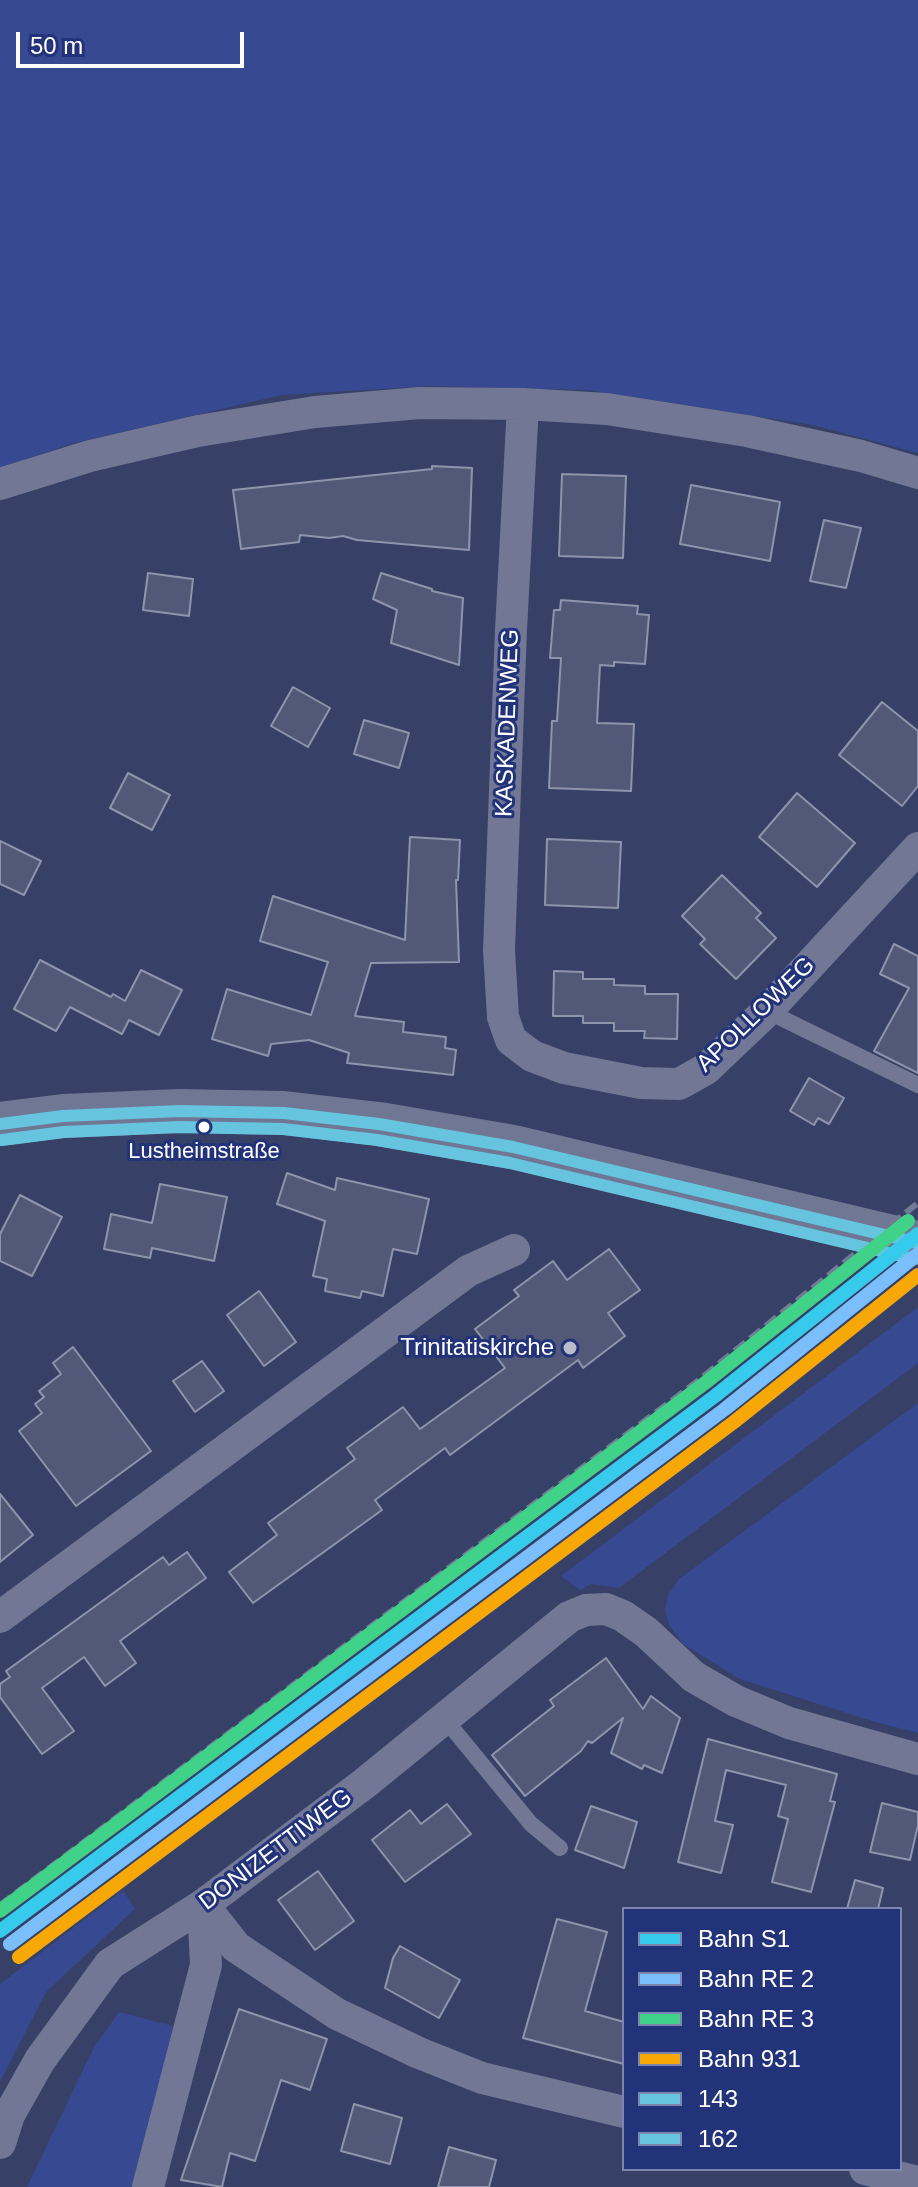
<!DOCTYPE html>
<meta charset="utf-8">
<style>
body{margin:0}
#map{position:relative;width:918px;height:2187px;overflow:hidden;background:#374066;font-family:Helvetica,sans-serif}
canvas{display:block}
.legend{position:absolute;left:622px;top:1907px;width:280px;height:264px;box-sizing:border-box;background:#23337a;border:2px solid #7b85af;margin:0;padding:10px 14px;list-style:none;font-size:24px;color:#fff}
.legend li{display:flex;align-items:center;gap:16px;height:40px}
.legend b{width:40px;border:2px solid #7b85af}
.scale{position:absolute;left:16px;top:32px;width:228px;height:36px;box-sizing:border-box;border:4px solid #fff;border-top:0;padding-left:10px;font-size:24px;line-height:28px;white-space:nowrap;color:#fff;-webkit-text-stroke:6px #23337a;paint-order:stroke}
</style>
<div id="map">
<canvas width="918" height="2187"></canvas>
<ul class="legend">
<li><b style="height:10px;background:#36caec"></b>Bahn S1</li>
<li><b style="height:10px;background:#7abffc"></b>Bahn RE 2</li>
<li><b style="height:10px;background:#40d288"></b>Bahn RE 3</li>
<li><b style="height:10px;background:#f7a806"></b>Bahn 931</li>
<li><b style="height:10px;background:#66c4de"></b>143</li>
<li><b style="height:10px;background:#66c4de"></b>162</li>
</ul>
<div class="scale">50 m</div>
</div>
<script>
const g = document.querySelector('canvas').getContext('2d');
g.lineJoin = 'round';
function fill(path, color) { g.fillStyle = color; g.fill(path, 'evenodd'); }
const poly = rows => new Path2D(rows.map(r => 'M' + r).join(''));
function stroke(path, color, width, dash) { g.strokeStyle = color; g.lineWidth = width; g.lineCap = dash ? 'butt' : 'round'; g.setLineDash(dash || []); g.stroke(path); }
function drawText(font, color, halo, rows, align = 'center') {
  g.font = font + ' Helvetica,sans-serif'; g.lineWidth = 6; g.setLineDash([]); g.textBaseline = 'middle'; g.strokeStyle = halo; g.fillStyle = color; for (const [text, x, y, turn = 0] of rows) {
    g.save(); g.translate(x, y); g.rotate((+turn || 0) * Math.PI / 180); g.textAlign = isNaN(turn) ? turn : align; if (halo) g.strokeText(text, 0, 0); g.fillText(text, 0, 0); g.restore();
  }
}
fill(poly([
 [0,0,918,0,918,453,813,425,588,390,429,386,282,395,74,443,0,468],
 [918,1307,918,1363,619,1588,592,1584,580,1590,561,1576],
 [918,1403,918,1733,875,1722,740,1679,683,1644,669,1625,665,1610,668,1595,679,1579],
 [123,1890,135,1909,46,1992,0,2082,0,1984],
 [119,2012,173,2026,136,2187,27,2187,94,2047]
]), '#374990');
const building = poly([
 [432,466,472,468,469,550,357,540,343,536,329,538,300,535,299,542,241,549,233,490,432,469,432,466],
 [562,474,626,476,623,558,559,556,562,474],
 [691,485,780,502,770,561,680,544,691,485],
 [824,520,861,528,846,588,810,581,824,520],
 [148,573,193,579,189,616,143,610,148,573],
 [381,573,432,589,432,591,463,598,459,665,391,643,397,610,373,599,381,573],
 [561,600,638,606,637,614,649,615,645,664,614,662,614,666,600,665,597,723,634,724,631,791,549,788,552,721,557,721,561,658,550,658,554,610,560,610,561,600],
 [293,687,330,708,308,747,271,726,293,687],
 [882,702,918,731,918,786,902,806,839,755,882,702],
 [364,720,409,733,399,768,354,754,364,720],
 [128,773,170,795,152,830,110,808,128,773],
 [797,793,855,843,817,887,759,837,797,793],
 [410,837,460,840,458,880,456,880,459,962,371,963,355,1016,404,1022,403,1032,446,1037,445,1048,456,1050,453,1075,347,1063,349,1053,309,1040,271,1044,268,1056,212,1039,227,989,311,1015,328,962,260,941,273,896,405,940,410,837],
 [547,839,621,842,618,908,545,905,547,839],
 [0,841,41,861,24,895,0,884,0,841],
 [722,875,761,913,756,918,776,938,736,979,700,944,705,939,682,916,722,875],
 [894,944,918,956,918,1073,874,1051,909,988,880,974,894,944],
 [40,960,111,997,113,994,125,1001,141,970,182,990,159,1035,129,1020,122,1034,70,1007,56,1031,14,1009,40,960],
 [554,971,583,972,583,979,614,979,614,985,645,986,645,994,678,994,677,1039,644,1038,645,1031,614,1031,614,1023,583,1023,583,1016,553,1016,554,971],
 [809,1078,844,1098,829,1124,818,1118,814,1125,790,1111,809,1078],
 [287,1173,335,1190,337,1178,429,1199,417,1254,393,1249,383,1296,362,1291,360,1298,325,1291,327,1279,313,1276,325,1221,277,1204,287,1173],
 [160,1184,227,1197,214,1261,152,1248,150,1258,104,1249,111,1214,152,1223,160,1184],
 [20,1195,62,1217,32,1276,0,1261,0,1234,20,1195],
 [609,1249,640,1290,608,1313,625,1336,583,1368,578,1360,450,1455,445,1448,375,1500,382,1510,253,1603,229,1572,277,1535,268,1523,355,1459,347,1448,403,1407,420,1429,505,1368,475,1329,519,1296,514,1290,553,1261,567,1280,609,1249],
 [259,1291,296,1342,264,1366,227,1315,259,1291],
 [73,1347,151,1451,76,1506,19,1431,42,1413,35,1404,44,1397,39,1391,61,1374,53,1363,73,1347],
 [202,1361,224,1391,195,1412,173,1381,202,1361],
 [0,1494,33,1535,0,1562,0,1494],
 [187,1552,206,1578,120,1641,136,1663,105,1686,84,1657,42,1688,74,1731,42,1754,0,1697,0,1684,10,1677,6,1671,163,1557,169,1565,187,1552],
 [606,1658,643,1709,651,1696,680,1718,662,1773,644,1765,642,1769,611,1753,623,1718,592,1743,588,1741,581,1751,525,1796,492,1755,554,1706,550,1700,606,1658],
 [708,1739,837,1774,830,1801,835,1802,811,1892,772,1882,788,1819,778,1816,786,1785,726,1770,715,1821,733,1825,721,1873,678,1862,708,1739],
 [882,1803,918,1812,918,1825,910,1860,870,1852,882,1803],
 [447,1804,471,1834,405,1882,372,1840,410,1810,421,1824,447,1804],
 [591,1806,637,1822,624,1868,575,1850,591,1806],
 [318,1871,354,1921,315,1950,278,1900,318,1871],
 [855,1880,883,1888,878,1909,847,1909,855,1880],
 [557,1919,607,1932,585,2011,624,2022,624,2064,523,2038,557,1919],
 [400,1946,460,1980,439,2018,385,1988,393,1958,400,1946],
 [239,2009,327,2039,310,2090,281,2080,255,2161,230,2153,222,2187,181,2180,239,2009],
 [354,2104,402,2118,390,2164,341,2151,354,2104],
 [449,2147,496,2160,489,2187,438,2187,449,2147]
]);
fill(building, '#525978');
stroke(building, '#8e94ac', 2);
stroke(poly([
 [767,1011,918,1085],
 [444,1718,531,1824,560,1848]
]), '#717795', 16);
stroke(poly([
 [523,404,511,630,499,950,503,1017,511,1040,532,1056,564,1068,641,1083,679,1084,706,1069,767,1011,918,848],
 [0,484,90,456,198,431,315,412,420,403,523,404,607,409,747,431,861,456,918,473],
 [0,1617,468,1271,514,1250],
 [203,1905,236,1947,337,2014,419,2053,482,2078,624,2112],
 [0,2143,9,2115,40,2060,110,1964,203,1905,365,1783,569,1617,586,1610,606,1609,623,1616,646,1632,694,1677,736,1701,789,1723,918,1759],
 [865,2169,918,2182],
 [148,2187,206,1965,203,1905]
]), '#717795', 32);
stroke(poly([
 [0,1124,63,1116,179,1111,284,1113,379,1124,513,1147,918,1243]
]), '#707794', 44);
stroke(poly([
 [0,1905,695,1383,918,1203]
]), '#737a95', 6, [14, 6]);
stroke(poly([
 [0,1124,63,1116,179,1111,284,1113,379,1124,513,1147,918,1243]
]), '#66c4de', 12);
stroke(poly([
 [2,1140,64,1132,179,1127,283,1129,377,1140,510,1163,914,1259]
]), '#66c4de', 12);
stroke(poly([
 [0,1931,715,1396,918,1234]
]), '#36caec', 14);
stroke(poly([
 [10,1944,725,1409,918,1254]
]), '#7abffc', 14);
stroke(poly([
 [0,1911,705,1383,908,1221]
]), '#40d288', 14);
stroke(poly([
 [19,1957,734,1422,918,1275]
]), '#f7a806', 14);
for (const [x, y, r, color] of [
 [204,1127,7,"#fff"],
 [570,1348,8,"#b9bcc9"]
]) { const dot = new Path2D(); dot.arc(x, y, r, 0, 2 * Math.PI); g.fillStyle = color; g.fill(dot); stroke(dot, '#23337a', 3); }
drawText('22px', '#fff', '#23337a', [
 ["Lustheimstraße",204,1152]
]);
drawText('24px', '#fff', '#23337a', [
 ["KASKADENWEG",508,723,-88],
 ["APOLLOWEG",756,1015,-44],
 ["DONIZETTIWEG",276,1850,-37]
]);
drawText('24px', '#fff', '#23337a', [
 ["Trinitatiskirche",554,1348]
], 'right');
</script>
